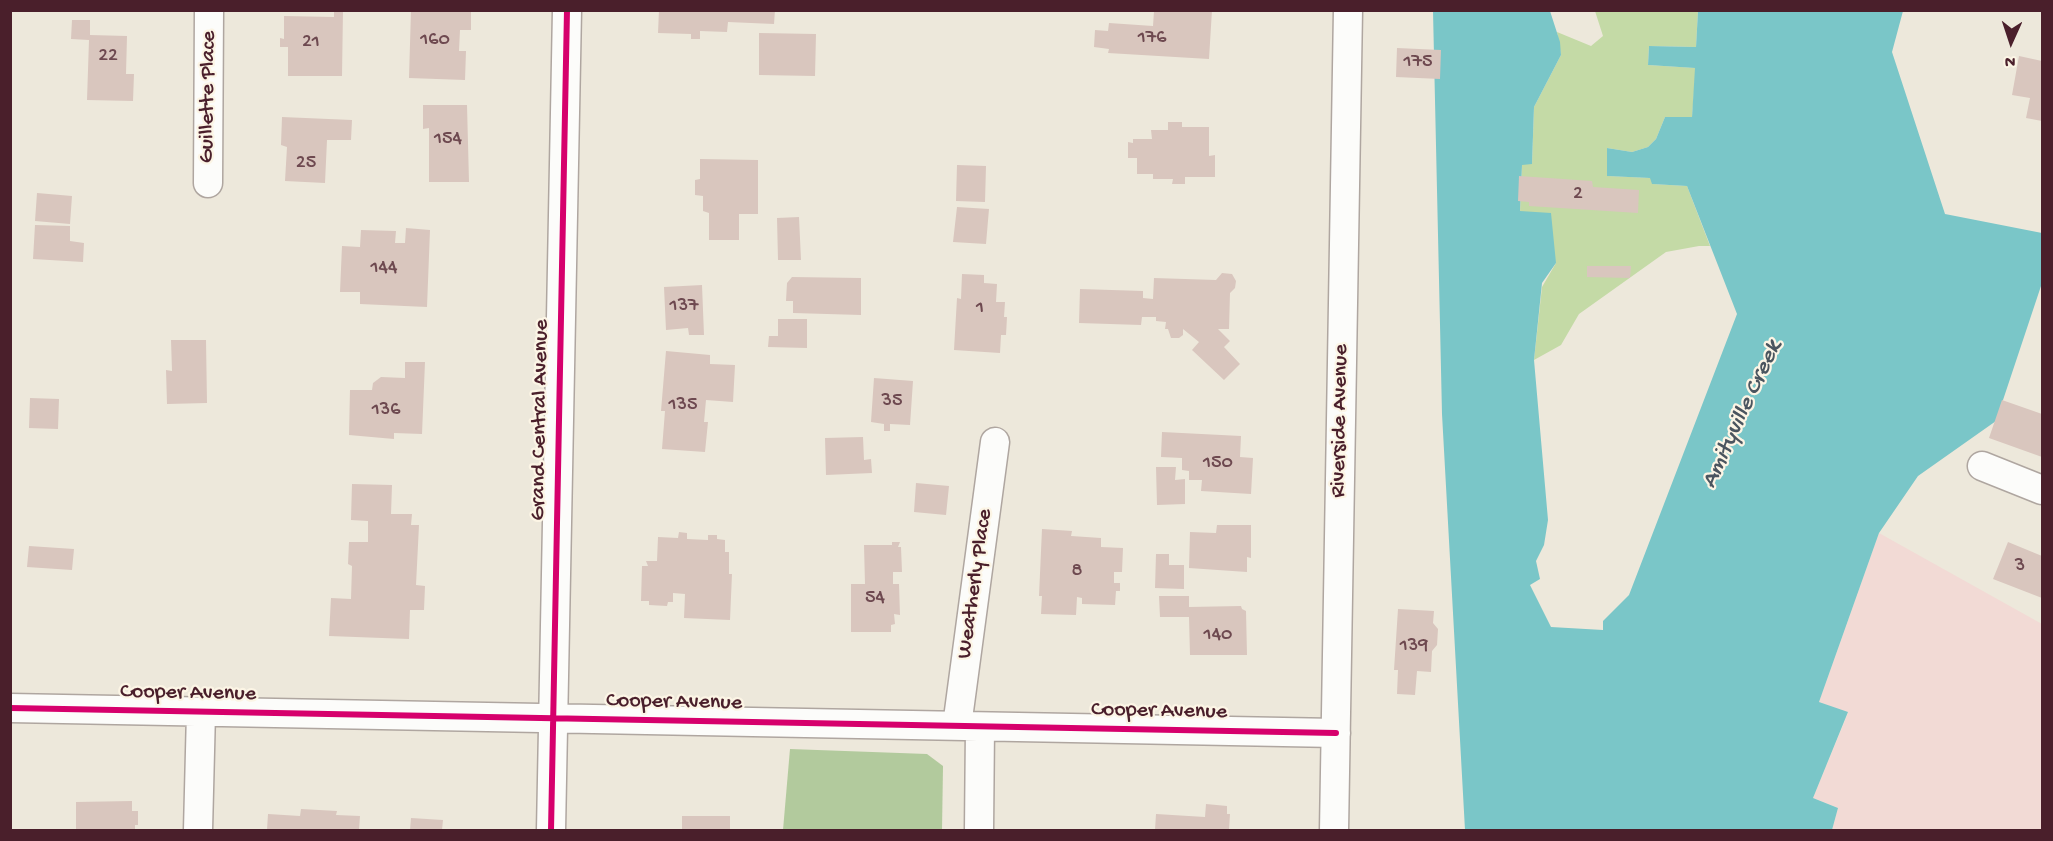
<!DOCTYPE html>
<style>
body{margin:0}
#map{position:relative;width:2053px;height:841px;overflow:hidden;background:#ede8db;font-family:"Gochi Hand",sans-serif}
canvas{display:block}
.frame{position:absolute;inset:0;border:12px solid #4a1f2b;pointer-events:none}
.north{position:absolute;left:1981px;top:12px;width:60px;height:60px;-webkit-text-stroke:4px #fcf5e5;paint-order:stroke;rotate:183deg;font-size:16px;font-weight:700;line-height:24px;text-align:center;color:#4a1f2b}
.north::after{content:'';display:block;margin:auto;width:21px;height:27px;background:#4a1f2b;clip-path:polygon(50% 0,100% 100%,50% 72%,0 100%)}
</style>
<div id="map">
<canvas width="2053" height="841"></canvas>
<div class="frame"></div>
<div class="north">N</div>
</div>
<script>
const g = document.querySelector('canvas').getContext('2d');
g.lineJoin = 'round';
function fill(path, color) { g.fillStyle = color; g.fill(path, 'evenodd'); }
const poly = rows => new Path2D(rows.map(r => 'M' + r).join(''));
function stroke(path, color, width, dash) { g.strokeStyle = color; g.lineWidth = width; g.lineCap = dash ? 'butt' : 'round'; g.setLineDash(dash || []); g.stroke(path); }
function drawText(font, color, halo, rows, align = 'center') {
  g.font = font + ' "Gochi Hand",sans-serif'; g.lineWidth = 4.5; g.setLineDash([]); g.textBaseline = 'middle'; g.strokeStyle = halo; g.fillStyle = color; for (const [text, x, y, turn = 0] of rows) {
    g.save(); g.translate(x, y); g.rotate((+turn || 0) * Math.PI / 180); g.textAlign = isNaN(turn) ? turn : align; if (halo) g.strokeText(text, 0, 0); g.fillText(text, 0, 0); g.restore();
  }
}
fill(poly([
 [1879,533,2042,624,2042,830,1832,830,1838,808,1813,798,1848,713,1819,702]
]), '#f2dad5');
fill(poly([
 [1595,11,1698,11,1696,47,1649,46,1648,65,1696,68,1692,117,1665,117,1656,139,1648,147,1632,152,1607,148,1608,176,1651,178,1653,184,1687,186,1710,246,1699,246,1666,252,1579,314,1561,345,1534,360,1542,287,1556,263,1520,212,1522,164,1532,164,1534,107,1561,55,1557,32,1591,46,1603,36]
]), '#c4daa6');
fill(poly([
 [790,749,927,754,943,766,942,830,783,830]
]), '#b2ca9d');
fill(poly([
 [1433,11,1550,11,1560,42,1561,55,1534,107,1532,164,1522,165,1520,211,1551,213,1556,263,1542,283,1534,360,1548,520,1544,545,1536,561,1540,579,1530,585,1551,627,1603,630,1603,621,1629,595,1737,314,1687,186,1652,184,1650,178,1607,176,1607,148,1632,152,1648,147,1656,139,1665,117,1692,117,1695,68,1648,65,1649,46,1696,47,1698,11,1687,11,1903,11,1892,52,1945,214,2042,233,2042,283,1996,421,1918,476,1879,533,1819,702,1848,712,1813,798,1838,808,1832,830,1465,830,1442,414]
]), '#7ac6c8');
fill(poly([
 [334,10,343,10,342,76,288,76,288,47,280,47,280,38,284,39,284,16,334,17],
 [411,10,471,10,471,30,460,30,459,51,466,51,465,80,409,78],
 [659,10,775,10,774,24,728,22,727,32,700,31,700,39,691,39,691,34,658,33],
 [1159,10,1212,10,1209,59,1108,53,1109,49,1094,47,1095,30,1108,31,1109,23,1153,26,1154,11],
 [72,20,90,20,90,35,127,36,126,74,134,74,133,101,87,100,89,40,71,39],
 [759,33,816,34,815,76,759,75],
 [1397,48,1441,50,1440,79,1396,77],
 [2019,56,2042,61,2042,121,2026,118,2030,98,2012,95],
 [423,105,467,105,469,182,429,182,429,128,423,129],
 [282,117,352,120,351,140,327,140,325,183,285,181,287,147,281,145],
 [1168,122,1182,122,1182,127,1209,127,1209,156,1215,155,1215,177,1185,177,1185,184,1172,184,1173,179,1153,179,1153,174,1137,174,1137,158,1128,158,1128,142,1133,143,1133,139,1152,139,1151,130,1168,130],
 [700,159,758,160,758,214,739,214,739,240,709,240,709,213,703,211,703,196,695,195,695,180,700,179],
 [957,165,986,166,985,202,956,201],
 [1519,176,1592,181,1593,187,1639,190,1638,213,1529,206,1529,202,1518,201],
 [37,193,72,196,70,224,35,221],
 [957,207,989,209,986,244,953,242],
 [799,217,801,260,778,260,777,218],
 [35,225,70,226,70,241,84,243,83,262,33,259],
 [406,228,430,230,427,307,360,304,360,292,340,292,342,246,360,247,361,230,396,231,395,243,405,243],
 [1587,266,1631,266,1630,278,1587,277],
 [1222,273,1232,274,1236,281,1235,288,1230,293,1229,329,1218,329,1230,341,1224,347,1240,364,1224,380,1192,350,1199,342,1183,329,1183,335,1179,338,1171,338,1168,329,1165,329,1166,322,1156,321,1156,317,1142,317,1141,325,1079,323,1080,289,1143,291,1143,298,1153,299,1154,278,1216,280],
 [962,274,984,275,984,283,997,284,996,302,1005,302,1004,317,1007,317,1006,335,1001,335,1000,353,954,350,957,298,961,299],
 [792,277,861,278,861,315,793,313,793,301,786,301,787,283],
 [702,285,704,335,689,335,688,328,666,330,664,287],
 [778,319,807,319,807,348,768,347,769,336,778,336],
 [171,340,206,340,207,403,167,404,166,370,172,371],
 [666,351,710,355,710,364,735,365,733,402,706,400,704,422,708,422,705,452,662,449,665,411,661,411],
 [405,362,425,362,422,434,394,433,394,439,349,435,350,390,372,390,373,383,381,377,405,378],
 [874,378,913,381,910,425,890,424,890,431,884,431,884,424,871,422],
 [30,398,59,399,58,429,29,428],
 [2002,400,2042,414,2042,457,1989,438],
 [1162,432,1241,436,1240,457,1253,458,1251,494,1201,491,1202,480,1189,480,1189,471,1182,470,1182,458,1161,457],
 [863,437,864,460,871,459,872,473,826,475,825,438],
 [1156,467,1176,467,1175,480,1185,479,1185,504,1157,505],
 [916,483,949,486,946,515,914,512],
 [352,484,392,485,391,514,412,514,411,525,419,525,416,585,425,586,424,610,410,610,409,639,329,636,331,598,351,599,352,566,348,564,349,542,368,542,368,521,351,520],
 [1217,525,1251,525,1251,558,1247,557,1247,572,1189,568,1190,532,1216,533],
 [1042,529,1072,531,1071,536,1101,538,1101,547,1123,548,1122,572,1114,572,1114,583,1120,583,1120,591,1116,591,1115,605,1082,604,1082,598,1077,597,1076,615,1041,614,1042,596,1039,596],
 [679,532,687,533,687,539,708,540,708,535,717,535,717,539,725,540,725,552,729,552,729,574,732,574,730,620,684,618,685,594,673,593,673,602,668,602,667,606,649,605,649,601,641,601,642,566,648,566,646,561,657,561,658,537,678,538],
 [892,542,900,542,898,547,901,547,902,572,893,572,893,584,899,584,900,615,894,614,895,624,891,625,891,632,851,632,851,584,865,584,864,545,892,545],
 [2008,542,2042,556,2042,598,1993,579],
 [29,546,74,549,72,570,27,567],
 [1156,554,1169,554,1169,565,1184,565,1184,589,1155,588],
 [1159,596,1189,596,1189,607,1241,606,1242,609,1246,611,1247,655,1190,655,1189,617,1160,617],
 [1398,609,1434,611,1433,623,1438,629,1437,645,1432,651,1431,672,1417,671,1415,695,1397,694,1398,670,1394,670],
 [132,801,132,811,138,811,138,825,135,825,135,830,76,830,76,802],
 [1206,804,1227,806,1227,814,1230,814,1229,830,1155,830,1156,814,1205,817],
 [301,809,337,811,336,815,360,816,359,830,267,830,268,814,300,816],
 [682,816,730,816,730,830,682,830],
 [411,818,443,820,442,830,410,830]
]), '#d9c6be');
const minor = poly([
 [208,183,209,10],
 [1982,466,2042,490],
 [10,708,1336,733],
 [957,726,995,442],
 [198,830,201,712],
 [551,830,567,10],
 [979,830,980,727],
 [1334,830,1348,10]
]);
stroke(minor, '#afa6a0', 31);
stroke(minor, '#fcfcfa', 28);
stroke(poly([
 [10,708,1336,733],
 [551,830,567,10]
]), '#d6006c', 6);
drawText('20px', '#6e4950', null, [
 ["176",1152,39],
 ["160",435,41],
 ["21",311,43],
 ["22",108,57],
 ["175",1418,63],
 ["154",448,140],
 ["25",306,164],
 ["2",1578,195],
 ["144",384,269],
 ["137",684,307],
 ["1",980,309],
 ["35",892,402],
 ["135",683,406],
 ["136",386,411],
 ["150",1218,464],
 ["3",2020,567],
 ["8",1077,572],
 ["54",875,599],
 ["140",1218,636],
 ["139",1414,647]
]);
drawText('22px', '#4a1f2b', '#fcf5e5', [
 ["Guillette Place",209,97,-89],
 ["Grand Central Avenue",541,420,-89],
 ["Riverside Avenue",1341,421,-89],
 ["Weatherly Place",976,584,-82],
 ["Cooper Avenue",188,694,1],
 ["Cooper Avenue",674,703,1],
 ["Cooper Avenue",1159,712,1]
]);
drawText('italic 24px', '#4a555f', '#fcf5e5', [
 ["Amityville Creek",1743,415,-65]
]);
</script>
